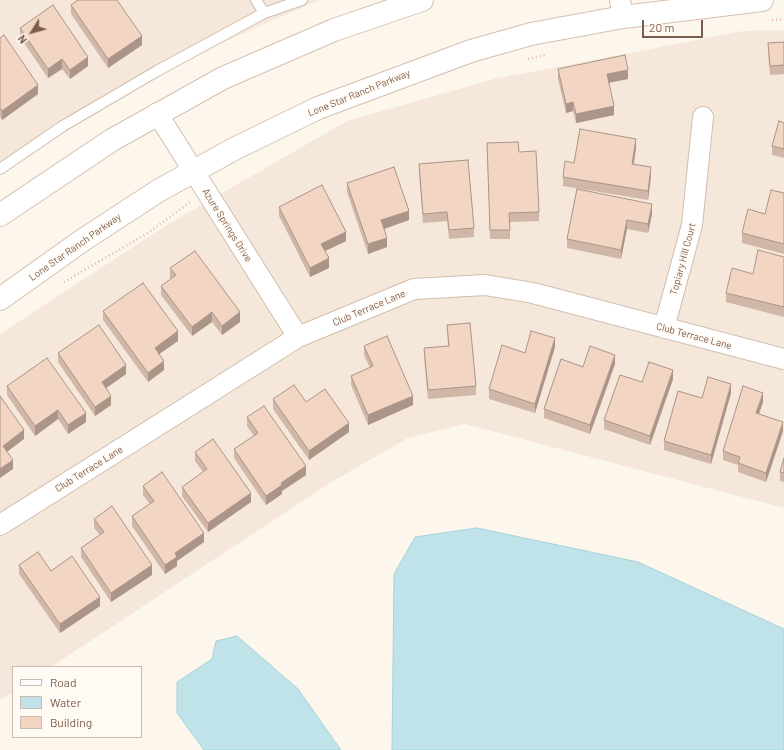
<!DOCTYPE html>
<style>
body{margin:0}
#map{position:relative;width:784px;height:750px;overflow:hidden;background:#fdf6ec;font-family:Barlow,sans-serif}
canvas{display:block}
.legend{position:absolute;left:12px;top:666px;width:130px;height:72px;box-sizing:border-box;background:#fffaf3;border:1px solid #cabbb1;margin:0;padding:5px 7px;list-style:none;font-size:12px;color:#7a5c4d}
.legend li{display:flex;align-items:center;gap:8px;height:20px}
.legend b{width:20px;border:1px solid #cabbb1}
.north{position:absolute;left:12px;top:12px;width:40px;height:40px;-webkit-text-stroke:3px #fffaf3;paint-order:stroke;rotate:233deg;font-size:11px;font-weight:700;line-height:16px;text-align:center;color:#7a5c4d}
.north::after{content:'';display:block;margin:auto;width:14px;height:18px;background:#7a5c4d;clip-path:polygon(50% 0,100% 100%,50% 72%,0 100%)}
.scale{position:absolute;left:642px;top:20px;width:61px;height:18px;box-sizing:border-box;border:2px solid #7a5c4d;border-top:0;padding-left:5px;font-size:12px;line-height:14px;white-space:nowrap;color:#7a5c4d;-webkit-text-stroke:3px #fffaf3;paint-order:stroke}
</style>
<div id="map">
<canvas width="784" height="750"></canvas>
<ul class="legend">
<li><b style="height:5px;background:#fff"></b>Road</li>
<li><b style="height:11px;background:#bfe3e8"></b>Water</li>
<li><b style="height:11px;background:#f3d5c3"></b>Building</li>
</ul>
<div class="north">N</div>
<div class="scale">20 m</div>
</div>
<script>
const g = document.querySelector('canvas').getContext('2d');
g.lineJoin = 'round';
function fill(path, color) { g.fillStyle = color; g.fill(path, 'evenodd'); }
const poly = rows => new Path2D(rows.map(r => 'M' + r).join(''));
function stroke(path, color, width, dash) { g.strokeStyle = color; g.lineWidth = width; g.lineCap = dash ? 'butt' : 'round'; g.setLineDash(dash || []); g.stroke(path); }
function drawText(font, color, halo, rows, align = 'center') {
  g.font = font + ' Barlow,sans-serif'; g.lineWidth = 3; g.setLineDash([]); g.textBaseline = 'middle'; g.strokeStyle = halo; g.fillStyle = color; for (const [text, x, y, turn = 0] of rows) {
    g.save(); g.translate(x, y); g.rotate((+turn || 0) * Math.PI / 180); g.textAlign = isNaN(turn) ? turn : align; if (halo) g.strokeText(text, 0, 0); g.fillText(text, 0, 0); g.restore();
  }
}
fill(poly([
 [0,0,319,0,210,48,103,107,0,175],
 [784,30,784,508,465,424,408,438,333,481,51,667,13,667,13,692,0,700,0,334,165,226,347,121,494,79,743,31]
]), '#f5e8da');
const water = poly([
 [477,528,638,562,784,629,784,750,392,750,394,574,415,537,477,528],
 [237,636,298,689,341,750,204,750,177,713,177,682,212,659,216,641,237,636]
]);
fill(water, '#bfe3e8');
stroke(water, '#a5d3da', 1);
const lane = poly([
 [256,0,264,13],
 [0,169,63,126,157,71,264,13,302,0]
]);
const street = poly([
 [620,0,623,17],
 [157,113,298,337],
 [664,328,692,225,703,117],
 [0,525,298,337,414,289,485,285,533,293,784,359]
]);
const secondary = poly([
 [0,215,112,140,223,78,334,30,422,0],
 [0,299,83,240,158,191,234,149,318,108,471,51,531,34,623,17,762,0]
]);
stroke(lane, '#d1beb0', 12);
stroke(street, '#d1beb0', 22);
stroke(secondary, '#d6c0b0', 24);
stroke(poly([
 [772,20,784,19],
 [528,59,546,55],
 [64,282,148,233,190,202]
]), '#d9b8a5', 2.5, [1, 3]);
stroke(lane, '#fff', 10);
stroke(street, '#fff', 20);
stroke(secondary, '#fff', 22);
fill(poly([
 [71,5,142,45,108,68,71,14],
 [20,28,88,66,70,79,62,69,48,78,20,37],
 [0,38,38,94,2,120,0,117],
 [784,42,784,74,770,75,768,52,768,43],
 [558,69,628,79,609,83,614,115,576,123,573,111,566,113,558,79],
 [784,123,784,158,772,155,772,146],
 [487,143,519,152,539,212,539,221,510,222,510,239,490,239],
 [636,148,634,164,651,176,648,200,563,186,563,177,574,163],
 [419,164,474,228,474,237,449,239,447,221,423,223,419,173],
 [347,183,409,220,384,229,387,247,368,254,347,192],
 [577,189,652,214,648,233,627,229,621,259,567,248,567,239],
 [784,193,784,254,742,243,742,233,765,214],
 [279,207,346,241,325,251,329,268,310,277,279,216],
 [784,257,784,317,726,302,726,293,753,274],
 [170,268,240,322,222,335,212,322,192,336,161,295,161,286,171,279,170,278],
 [103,311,178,341,159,354,164,370,148,382,103,320],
 [447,325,476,386,476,395,428,399,424,357,424,348,448,346],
 [364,346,413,405,368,425,351,385,351,376,370,368,364,355],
 [555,347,535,413,489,399,489,389,525,353],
 [58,353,126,374,106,388,111,405,95,416,58,362],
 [615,364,590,434,544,418,544,409,583,367],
 [673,379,650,445,604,429,604,420,642,382],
 [7,386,86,422,68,434,58,419,35,436,7,395],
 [731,393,711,464,664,450,664,441,702,398],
 [273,399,306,402,349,432,309,460,273,409],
 [763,402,759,414,783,431,766,482,738,472,738,465,723,460,723,451],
 [247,417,306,475,282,491,282,494,266,505,234,458,234,449,254,436,247,426],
 [195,452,251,502,208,532,182,496,182,487,203,472,195,461],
 [784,458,784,482,780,481,780,472],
 [143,486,204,542,177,561,177,566,165,574,132,526,132,516,150,504,143,495],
 [94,519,152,575,111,602,81,557,81,548,100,535,94,528],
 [19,565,51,571,100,606,60,633,19,574]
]), '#d1b7a8');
fill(poly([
 [142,36,142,45,108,68,108,59],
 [88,57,88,66,70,79,70,70],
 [62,59,62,69,48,78,48,69],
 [628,70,628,79,607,83,607,74],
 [38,85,38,94,2,120,2,111],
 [573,102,573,111,566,113,566,104],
 [614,106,614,115,576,123,576,114],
 [636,139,636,148,632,173,632,164],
 [651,167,651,176,648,200,648,191],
 [652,204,652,214,648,233,648,224],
 [409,211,409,220,381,230,381,220],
 [627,220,627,229,621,259,621,250],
 [346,232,346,241,321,253,321,244],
 [387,238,387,247,368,254,368,244],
 [329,258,329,268,310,277,310,268],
 [212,312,212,322,192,336,192,327],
 [240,312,240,322,222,335,222,326],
 [178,331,178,341,155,357,155,348],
 [555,338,555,347,535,413,535,404],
 [615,355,615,364,590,434,590,425],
 [164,361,164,370,148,382,148,373],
 [126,365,126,374,102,391,102,382],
 [673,370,673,379,650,445,650,436],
 [731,384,731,393,711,464,711,455],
 [763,393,763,402,756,422,756,413],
 [111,396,111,405,95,416,95,407],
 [413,396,413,405,368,425,368,415],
 [58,410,58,419,35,436,35,426],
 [86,413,86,422,68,434,68,425],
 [783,422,783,431,766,482,766,473],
 [349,423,349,432,309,460,309,451],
 [24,430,24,439,3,455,3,446],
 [13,460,13,469,0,478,0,469],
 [306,466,306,475,282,491,282,494,266,505,266,496,281,483],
 [251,493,251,502,208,532,208,523],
 [204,533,204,542,177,561,177,566,165,574,165,565,175,553],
 [152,565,152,575,111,602,111,593],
 [100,597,100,606,60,633,60,624]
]), '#aa9588');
const building = poly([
 [78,0,117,0,142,36,108,59,71,5,78,0],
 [53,5,88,57,70,70,62,59,48,69,20,28,53,5],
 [4,35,38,85,2,111,0,108,0,38,4,35],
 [784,42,784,65,770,66,768,43,784,42],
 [625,55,628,70,607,74,614,106,576,114,573,102,566,104,558,69,625,55],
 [779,121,784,123,784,149,772,146,779,121],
 [580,129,636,139,632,164,651,167,648,191,563,177,565,161,574,163,580,129],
 [518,142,519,152,536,151,539,212,509,213,510,230,490,230,487,143,518,142],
 [468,160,474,228,449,230,447,212,423,214,419,164,468,160],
 [394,167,409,211,381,220,387,238,368,244,347,183,394,167],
 [322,185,346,232,321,244,329,258,310,268,279,207,322,185],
 [577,189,652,204,648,224,627,220,621,250,567,239,577,189],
 [771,190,784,193,784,244,742,233,748,209,765,214,771,190],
 [758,250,784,257,784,307,726,293,732,268,753,274,758,250],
 [195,251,240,312,222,326,212,312,192,327,161,286,176,275,170,268,195,251],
 [143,283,178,331,155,348,164,361,148,373,103,311,143,283],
 [470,323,476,386,428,390,424,348,449,346,447,325,470,323],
 [99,325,126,365,102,382,111,396,95,407,58,353,99,325],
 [531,331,555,338,535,404,489,389,502,345,525,353,531,331],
 [387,336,413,396,368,415,351,376,373,366,364,346,387,336],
 [590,346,615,355,590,425,544,409,561,359,583,367,590,346],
 [47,358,86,413,68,425,58,410,35,426,7,386,47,358],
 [649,362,673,370,650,436,604,420,620,375,642,382,649,362],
 [708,377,731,384,711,455,664,441,678,391,702,398,708,377],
 [294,385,306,402,325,389,349,423,309,451,273,399,294,385],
 [743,386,763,393,756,413,783,422,766,473,738,463,740,457,723,451,743,386],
 [0,396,24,430,3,446,13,460,0,469,0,396],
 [264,406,306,466,281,483,282,485,266,496,234,449,258,433,247,417,264,406],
 [213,439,251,493,208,523,182,487,207,469,195,452,213,439],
 [784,458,784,473,780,472,784,458],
 [162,472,204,533,175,553,177,557,165,565,132,516,154,501,143,486,162,472],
 [112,506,152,565,111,593,81,548,104,532,94,519,112,506],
 [38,552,51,571,72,556,100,597,60,624,19,565,38,552]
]);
fill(building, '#f3d5c3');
stroke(building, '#aa9588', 1);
drawText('10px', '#7a5c4d', '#fffaf3', [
 ["Lone Star Ranch Parkway",359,93,-22],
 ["Azure Springs Drive",227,225,58],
 ["Lone Star Ranch Parkway",75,247,-35],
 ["Topiary Hill Court",683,259,-75],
 ["Club Terrace Lane",369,308,-23],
 ["Club Terrace Lane",694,336,15],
 ["Club Terrace Lane",89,469,-32]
]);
</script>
